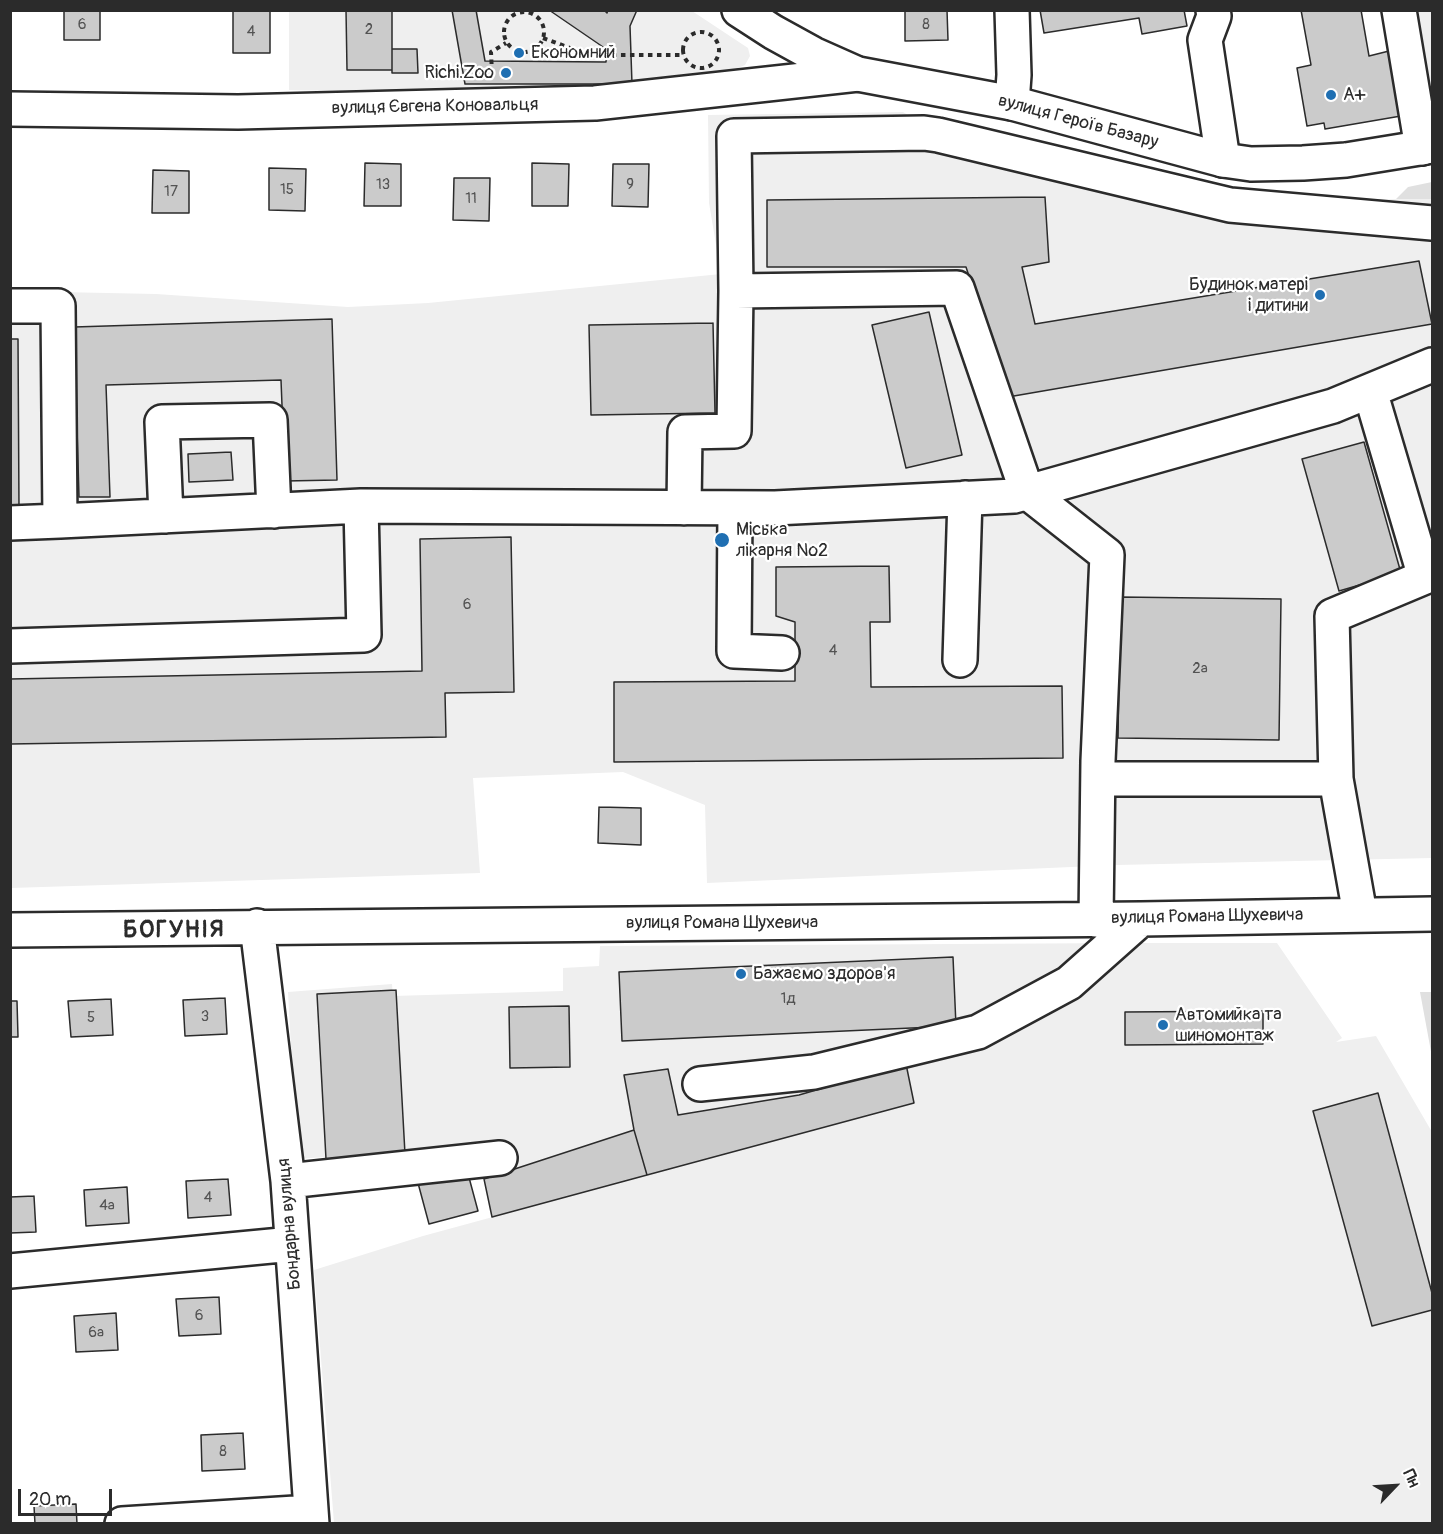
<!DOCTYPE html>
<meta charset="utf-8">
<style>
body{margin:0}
#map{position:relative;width:1443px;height:1534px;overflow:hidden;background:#fff;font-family:Pangolin,sans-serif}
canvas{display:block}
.frame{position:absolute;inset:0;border:12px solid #2b2b2b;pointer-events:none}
.north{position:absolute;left:1365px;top:1456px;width:60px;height:60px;-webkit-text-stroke:4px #fff;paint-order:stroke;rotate:65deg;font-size:16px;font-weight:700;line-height:24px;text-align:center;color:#2b2b2b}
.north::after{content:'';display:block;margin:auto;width:21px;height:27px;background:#2b2b2b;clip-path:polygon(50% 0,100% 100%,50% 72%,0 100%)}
.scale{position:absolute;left:18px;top:1489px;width:94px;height:27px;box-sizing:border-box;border:3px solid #2b2b2b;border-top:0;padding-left:8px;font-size:18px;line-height:21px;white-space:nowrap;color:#2b2b2b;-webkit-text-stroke:4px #fff;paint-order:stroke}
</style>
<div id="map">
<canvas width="1443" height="1534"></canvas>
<div class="frame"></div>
<div class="north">Пн</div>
<div class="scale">20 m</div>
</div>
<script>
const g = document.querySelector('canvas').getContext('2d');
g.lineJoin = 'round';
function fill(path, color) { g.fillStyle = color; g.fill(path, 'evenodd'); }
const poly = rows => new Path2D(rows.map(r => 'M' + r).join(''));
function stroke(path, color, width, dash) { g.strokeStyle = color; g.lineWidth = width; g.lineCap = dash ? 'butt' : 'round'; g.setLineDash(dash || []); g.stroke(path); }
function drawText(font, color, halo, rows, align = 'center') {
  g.font = font + ' Pangolin,sans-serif'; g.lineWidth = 4.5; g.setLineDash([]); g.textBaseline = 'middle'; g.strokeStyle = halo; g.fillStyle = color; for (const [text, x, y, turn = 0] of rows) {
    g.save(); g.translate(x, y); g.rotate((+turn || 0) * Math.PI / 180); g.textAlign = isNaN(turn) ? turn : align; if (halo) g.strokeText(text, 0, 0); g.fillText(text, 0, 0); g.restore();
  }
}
fill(poly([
 [289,11,692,11,748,48,750,56,745,65,733,70,631,89,420,93,289,90],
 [1414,11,1432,11,1432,109,1430,107],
 [903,112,919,122,1246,200,1432,199,1432,858,1117,865,707,883,705,805,623,772,473,778,480,873,11,888,10,291,156,294,348,307,428,303,721,274,709,203,708,115],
 [1130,943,1277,943,1342,1038,1336,1042,1376,1036,1432,1132,1432,1523,334,1523,314,1270,423,1236,915,1102,522,1196,510,1144,297,1159,288,992,392,984,393,996,563,991,563,968,599,966,600,946]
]), '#efefef');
fill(poly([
 [1432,182,1432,199,1396,199,1408,187],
 [1420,992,1432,992,1432,1057]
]), '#e0e0e0');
const building = poly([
 [64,10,100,10,100,40,64,40,64,10],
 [346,10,392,10,392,70,347,70,346,10],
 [452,10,476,10,485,61,606,62,606,49,549,10,604,10,607,13,608,10,637,10,630,26,632,84,465,84,452,10],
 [905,10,947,10,948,40,905,41,905,10],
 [1040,10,1184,10,1187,26,1142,34,1139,18,1044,33,1040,10],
 [1301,10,1361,10,1369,56,1389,51,1401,116,1325,129,1324,123,1307,126,1297,68,1311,65,1301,10],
 [233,11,270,11,270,53,233,53,233,11],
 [392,49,417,49,418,73,392,73,392,49],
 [365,163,401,164,401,206,364,206,365,163],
 [532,163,569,164,568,206,532,206,532,163],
 [613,164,649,164,648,207,612,206,613,164],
 [269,168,306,169,305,211,269,210,269,168],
 [153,170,189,171,189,213,152,213,153,170],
 [454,178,490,178,489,221,453,220,454,178],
 [1045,197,1049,262,1022,267,1035,324,1419,261,1432,324,1008,397,966,267,767,267,767,200,1045,197],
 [929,312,962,455,906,468,872,325,929,312],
 [332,319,337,480,285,481,281,380,106,385,110,497,79,497,74,327,332,319],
 [713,323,715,413,591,415,589,325,713,323],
 [10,339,18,339,19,509,10,509,10,339],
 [1364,442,1401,573,1339,591,1302,459,1364,442],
 [231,452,233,480,189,482,188,454,231,452],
 [511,537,514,692,445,693,446,737,10,744,10,679,422,671,420,539,511,537],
 [889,566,890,622,870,622,871,687,1062,686,1063,758,614,762,614,682,795,681,795,622,776,616,776,567,889,566],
 [1120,597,1281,599,1279,740,1118,738,1120,597],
 [599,807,641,808,641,845,598,843,599,807],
 [953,957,956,1026,622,1041,619,972,953,957],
 [396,990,405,1154,326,1159,317,994,396,990],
 [225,998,227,1034,185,1036,183,1000,225,998],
 [111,999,113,1035,71,1037,68,1001,111,999],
 [10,1001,17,1001,18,1037,10,1037,10,1001],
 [569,1006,570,1067,510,1068,509,1007,569,1006],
 [1263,1011,1263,1044,1125,1045,1125,1012,1263,1011],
 [906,1064,914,1103,647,1175,634,1130,624,1075,668,1069,678,1115,799,1095,906,1064],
 [1378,1093,1432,1293,1432,1310,1372,1326,1313,1111,1378,1093],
 [634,1130,647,1175,492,1217,484,1179,634,1130],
 [467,1170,478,1211,429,1224,418,1183,467,1170],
 [228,1179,231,1215,188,1218,186,1181,228,1179],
 [127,1187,129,1223,86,1226,84,1190,127,1187],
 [34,1196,36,1232,10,1233,10,1197,34,1196],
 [219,1297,221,1334,179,1336,176,1299,219,1297],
 [116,1313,118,1350,76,1352,74,1316,116,1313],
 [243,1433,245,1469,202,1471,201,1435,243,1433],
 [76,1504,77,1524,35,1524,34,1506,76,1504]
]);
fill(building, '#cbcbcb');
stroke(building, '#2b2b2b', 1.5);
const minor = poly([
 [1012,10,1014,75,1012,103],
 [1213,10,1214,16,1205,40,1223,160],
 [1399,10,1422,148],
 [10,109,238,112,595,103,858,74],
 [736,291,957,288,1027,492,1107,555,1098,761,1096,920],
 [10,306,58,306,60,521,10,523],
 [361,506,775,508,1014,496,1333,406,1432,365],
 [684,508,685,432,734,431,736,291,734,136,924,133,938,135,1230,205,1432,223],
 [735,508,734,651,782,653],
 [166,516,162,422,270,420,274,511],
 [10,646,364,635,361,506,60,521],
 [960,660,965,498],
 [1098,779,1336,779],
 [1360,914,1336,779,1332,616,1425,577,1370,391],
 [257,926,288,1181,312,1524],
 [10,930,1141,919,1432,914],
 [700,1084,814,1072,978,1032,1069,983,1141,919],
 [288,1181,500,1158],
 [10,1271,292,1244],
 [122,1524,311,1512]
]);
const major = poly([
 [739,10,773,32,813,54,858,74,1012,103,1223,160,1251,164,1303,163,1346,160,1432,146]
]);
stroke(minor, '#2b2b2b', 38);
stroke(major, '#2b2b2b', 38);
stroke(poly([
 '504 32a20 20 0 1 1 40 0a20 20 0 1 1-40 0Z',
 '683 50a18 18 0 1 1 36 0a18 18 0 1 1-36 0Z',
 [543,38,589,55,684,55],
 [492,73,491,52,506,43]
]), '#2b2b2b', 4, [4.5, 4.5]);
stroke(minor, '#fff', 33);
stroke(major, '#fff', 33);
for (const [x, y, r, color] of [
 [519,53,6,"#1f6fb2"],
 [506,73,6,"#1f6fb2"],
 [1331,95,6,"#1f6fb2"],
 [1320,295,6,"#1f6fb2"],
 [722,540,8,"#1f6fb2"],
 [741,974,6,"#1f6fb2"],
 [1163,1025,6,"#1f6fb2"]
]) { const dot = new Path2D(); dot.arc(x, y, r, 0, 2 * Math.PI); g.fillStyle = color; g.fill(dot); stroke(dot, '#fff', 2); }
drawText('15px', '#535353', null, [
 ["6",82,25],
 ["8",926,25],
 ["2",369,30],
 ["4",251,32],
 ["13",383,185],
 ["9",630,185],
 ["15",287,190],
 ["17",171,192],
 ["11",471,199],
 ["6",467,605],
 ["4",833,651],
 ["2а",1200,669],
 ["1д",788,999],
 ["3",205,1017],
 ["5",91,1018],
 ["4",208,1198],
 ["4а",107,1206],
 ["6",199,1316],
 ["6а",96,1333],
 ["8",223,1452]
]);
drawText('18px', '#2b2b2b', '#fff', [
 ["Економний",531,53],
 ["Richi.Zoo",494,73,"right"],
 ["A+",1343,95],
 ["Будинок матері",1308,285,"right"],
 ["і дитини",1308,306,"right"],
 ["Міська",736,530],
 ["лікарня №2",736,551],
 ["Бажаємо здоров'я",753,974],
 ["Автомийка та",1175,1015],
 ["шиномонтаж",1175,1036]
], 'left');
drawText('18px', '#2b2b2b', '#fff', [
 ["вулиця Євгена Коновальця",435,107,-1],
 ["вулиця Героїв Базару",1078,122,15],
 ["вулиця Романа Шухевича",1207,917,-1],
 ["вулиця Романа Шухевича",722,923],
 ["Бондарна вулиця",290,1224,-95]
]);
g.letterSpacing = '1.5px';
drawText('bold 24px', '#2b2b2b', '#fff', [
 ["БОГУНІЯ",174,931]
]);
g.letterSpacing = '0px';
</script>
